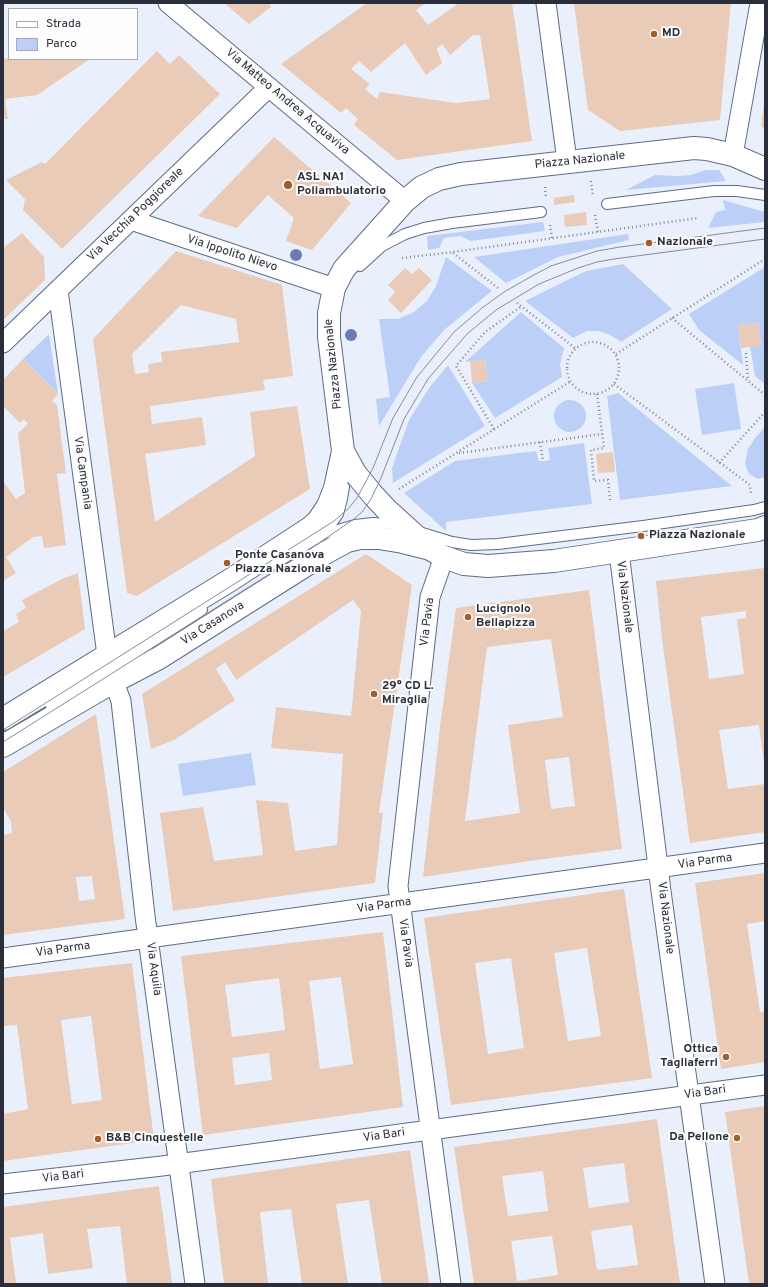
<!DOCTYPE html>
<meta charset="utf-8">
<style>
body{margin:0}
#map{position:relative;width:768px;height:1287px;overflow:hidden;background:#e9f0fc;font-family:Overpass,sans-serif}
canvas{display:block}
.frame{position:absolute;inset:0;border:4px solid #292e3a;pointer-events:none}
.legend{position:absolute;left:8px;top:8px;width:130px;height:52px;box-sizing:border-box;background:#fdfdfd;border:1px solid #a8aaaf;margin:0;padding:5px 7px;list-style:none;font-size:12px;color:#292e3a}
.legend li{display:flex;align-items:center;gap:8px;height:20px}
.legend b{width:20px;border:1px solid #a8aaaf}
</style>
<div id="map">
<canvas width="768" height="1287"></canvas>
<div class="frame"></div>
<ul class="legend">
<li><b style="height:5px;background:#fff"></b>Strada</li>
<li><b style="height:11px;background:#bcd0f7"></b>Parco</li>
</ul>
</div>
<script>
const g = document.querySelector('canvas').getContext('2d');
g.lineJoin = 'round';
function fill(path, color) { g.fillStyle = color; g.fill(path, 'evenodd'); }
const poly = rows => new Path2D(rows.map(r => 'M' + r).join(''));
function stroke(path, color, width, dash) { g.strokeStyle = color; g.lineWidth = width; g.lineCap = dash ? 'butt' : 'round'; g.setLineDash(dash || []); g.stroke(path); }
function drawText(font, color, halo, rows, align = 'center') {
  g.font = font + ' Overpass,sans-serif'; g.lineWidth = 4; g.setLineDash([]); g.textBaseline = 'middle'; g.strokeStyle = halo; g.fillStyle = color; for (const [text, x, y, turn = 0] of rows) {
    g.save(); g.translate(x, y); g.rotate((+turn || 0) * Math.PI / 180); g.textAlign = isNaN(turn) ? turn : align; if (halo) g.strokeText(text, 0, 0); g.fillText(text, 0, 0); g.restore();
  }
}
fill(poly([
 [705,170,719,170,726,181,626,190,655,175,677,176,691,175],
 [723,200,765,212,765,222,708,228,716,212,725,210],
 [543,222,545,231,471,241,460,236,444,238,439,248,428,250,427,236],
 [628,234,629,240,558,257,506,283,474,257],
 [446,257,492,291,444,330,421,357,379,426,376,399,390,397,379,319,398,319,414,312,427,301,436,286],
 [623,264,672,309,621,342,610,335,599,331,587,331,573,338,525,301,586,271],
 [765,267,765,384,755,376,750,347,761,345,758,323,738,325,743,365,699,330,689,314],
 [521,312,564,348,560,364,562,377,495,418,472,383,487,381,485,360,465,362],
 [49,334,58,394,23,359],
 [448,365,485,426,393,483,392,468,409,420,429,388],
 [734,383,741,429,702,435,695,389],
 [618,393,732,486,620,500,607,396],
 '554 416a16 16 0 1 1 32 0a16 16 0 1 1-32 0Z',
 [765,427,765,477,758,479,749,474,745,464,748,449,755,438],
 [584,443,592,504,446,522,446,531,404,493,455,461,536,451,539,461,543,461,550,460,548,448],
 [251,753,256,785,183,796,178,764]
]), '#bcd0f7');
fill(poly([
 [224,3,269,3,271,7,249,24],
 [367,3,426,3,416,10,428,25,459,3,512,3,532,141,397,160,354,125,358,119,346,108,341,113,281,64],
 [473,35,480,35,490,99,456,103,380,92,377,99,365,89,370,84,351,69,359,61,371,72,405,43,426,75,442,63,437,49,442,44,450,55],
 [574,3,731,3,720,120,620,131,588,110],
 [157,51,170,64,179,55,220,94,62,249,23,210,25,199,6,180,42,162,45,164],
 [9,58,9,59,90,59,37,95,5,99,8,119,3,119,3,59],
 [764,104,765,104,765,129,761,126],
 [274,137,351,203,312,250,286,241,294,218,268,195,237,228,198,216],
 [574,195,575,202,554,205,554,198],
 [586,212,587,225,565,227,564,215],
 [22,233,44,257,45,280,3,320,3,248],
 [176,251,282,285,293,376,263,380,265,390,150,406,152,424,202,417,206,445,145,454,155,522,255,456,250,412,297,406,310,489,137,596,127,593,93,339],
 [181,305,236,319,239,342,161,352,162,362,148,364,149,372,135,374,132,354],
 [405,268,412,274,419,268,432,280,401,313,388,300,395,292,388,285],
 [758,323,761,346,741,348,738,325],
 [23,359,58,394,52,401,57,405,66,473,57,474,66,545,44,548,42,536,33,537,6,557,16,573,3,581,3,481,16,499,25,493,18,433,28,424,24,419,20,423,3,406,3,380],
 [485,360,487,381,472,383,470,361],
 [613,452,615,472,598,473,596,454],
 [366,554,412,585,379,813,383,813,375,883,173,911,160,813,203,807,214,861,263,855,256,800,288,803,295,851,337,845,343,754,271,748,276,707,351,716,361,611,353,600,236,680,225,662,216,669,235,700,176,739,151,749,142,694],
 [765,568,765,763,764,763,759,725,719,730,728,789,765,784,765,832,690,843,662,639,656,581],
 [746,611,746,618,737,619,744,674,709,679,701,617],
 [78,573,85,629,3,677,3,631,19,622,16,614,26,608,22,600,64,578],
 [589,590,622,849,529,861,423,877,440,727,456,608],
 [551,639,563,717,508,725,520,813,465,821,487,647],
 [569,757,575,806,551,809,545,760],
 [96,714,125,919,3,935,3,835,12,833,11,822,3,807,3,772],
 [92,876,95,899,79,901,76,877],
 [765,873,765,921,747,924,760,1012,765,1011,765,1062,721,1069,695,883],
 [624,889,652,1078,451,1105,424,918],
 [587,948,601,1036,568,1041,554,953],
 [511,958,524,1048,488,1054,475,963],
 [383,932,403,1107,203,1135,181,956],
 [341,977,353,1064,320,1069,309,981],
 [279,978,285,1030,232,1037,225,985],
 [269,1053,272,1080,235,1085,232,1058],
 [132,963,154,1140,3,1161,3,1114,28,1109,17,1025,3,1026,3,978],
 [91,1016,102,1100,72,1104,61,1020],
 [765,1106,765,1284,749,1284,725,1112],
 [657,1119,680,1284,474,1284,454,1147],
 [624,1163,629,1202,589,1208,583,1168],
 [543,1171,548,1211,508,1216,502,1176],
 [632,1225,638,1265,597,1270,591,1231],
 [552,1236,558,1275,517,1281,511,1241],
 [410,1150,429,1284,382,1284,369,1200,336,1204,348,1284,302,1284,291,1209,260,1212,268,1284,224,1284,211,1179],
 [159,1186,172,1284,127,1284,120,1226,87,1229,93,1268,48,1274,43,1233,10,1238,16,1284,3,1284,3,1207]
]), '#eacbb8');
const lane = poly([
 [607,204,714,191,737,191,765,195],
 [360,266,382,246,405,234,424,228,452,223,541,212],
 [419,532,452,542,471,545,498,544,643,526,754,510,765,507],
 [324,534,338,514,342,499,344,487],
 [274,564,324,534,355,525,373,523,392,524,398,526],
 [51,706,202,610]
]);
const street = poly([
 [168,3,405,201],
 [546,3,567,161],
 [733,155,760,3],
 [131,220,334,288],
 [58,290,107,655,109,669,121,701,145,916,195,1284],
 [3,343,269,87],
 [619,552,661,891,715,1284],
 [444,557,430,597,398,886,451,1284],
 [3,958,765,853],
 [3,1184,162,1166,765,1085]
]);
const secondary = poly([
 [765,169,733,155,707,149,694,148,461,174,439,179,422,187,405,201,344,269,334,288,329,313,329,337,343,451,355,473,373,495,387,510,430,549,444,557,464,564,488,566,554,561,758,530,765,527],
 [3,719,232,579,310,528,318,521,328,506,335,488,343,451],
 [3,746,113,682,159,658,325,553,347,541,360,538,379,538,403,542,427,548]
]);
stroke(lane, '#5f6c86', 12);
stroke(street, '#5f6c86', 21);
stroke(secondary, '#5f6c86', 24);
stroke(poly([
 [591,181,593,196],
 [545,187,546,198],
 [595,215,598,232],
 [550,225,552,239],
 [453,253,498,288],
 [402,258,453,252,698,218],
 [517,303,575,348],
 [672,318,765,395],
 '567 368a26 26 0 1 1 52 0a26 26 0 1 1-52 0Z',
 [746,353,748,381],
 [616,354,765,259],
 [614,384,750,485,751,494],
 [597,394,604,448,591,450,594,481,608,480,610,500],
 [494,429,456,366,485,332,522,306],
 [540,442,543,461],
 [459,453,602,434],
 [719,463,765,412],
 [399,489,571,381]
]), '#818793', 2.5, [1, 3]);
stroke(lane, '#fff', 10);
stroke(street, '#fff', 19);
stroke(secondary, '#fff', 22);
stroke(poly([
 [3,730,334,521,349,508,357,498,373,468,393,418,417,377,454,332,482,308,504,292,532,276,551,266,597,251,620,247,765,228],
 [3,742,319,543,354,519,362,512,371,499,381,478,404,419,428,379,467,334,496,310,539,284,578,268,597,262,614,259,765,239]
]), '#868c98', 1);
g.fillStyle = '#6a7cb3';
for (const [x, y] of [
 [296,255],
 [351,335]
]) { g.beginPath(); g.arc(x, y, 6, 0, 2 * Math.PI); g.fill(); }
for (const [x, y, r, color] of [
 [654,34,4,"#a15e2d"],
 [288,185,5,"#a15e2d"],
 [649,243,4,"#a15e2d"],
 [641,536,4,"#a15e2d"],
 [227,563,4,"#a15e2d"],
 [468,617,4,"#a15e2d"],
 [374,694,4,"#a15e2d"],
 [726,1057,4,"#a15e2d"],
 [737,1138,4,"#a15e2d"],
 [98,1139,4,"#a15e2d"]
]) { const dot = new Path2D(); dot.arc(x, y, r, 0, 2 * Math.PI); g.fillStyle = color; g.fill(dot); stroke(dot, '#fdfdfd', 1.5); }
drawText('bold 12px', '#292e3a', '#fdfdfd', [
 ["MD",662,34],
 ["ASL NA1",297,178],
 ["Poliambulatorio",297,192],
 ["Nazionale",657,243],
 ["Piazza Nazionale",649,536],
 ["Ponte Casanova",235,556],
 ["Piazza Nazionale",235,570],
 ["Lucignolo",476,610],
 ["Bellapizza",476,624],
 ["29° CD L.",382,687],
 ["Miraglia",382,701],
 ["Ottica",718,1050,"right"],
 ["Tagliaferri",718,1064,"right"],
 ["Da Pellone",729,1138,"right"],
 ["B&B Cinquestelle",106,1139]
], 'left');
drawText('12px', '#292e3a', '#fdfdfd', [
 ["Via Matteo Andrea Acquaviva",287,102,40],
 ["Piazza Nazionale",580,161,-6],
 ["Via Vecchia Poggioreale",136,215,-44],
 ["Via Ippolito Nievo",232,254,18],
 ["Piazza Nazionale",334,364,-96],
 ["Via Campania",82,473,82],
 ["Via Nazionale",624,597,83],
 ["Via Pavia",428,622,-83],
 ["Via Casanova",213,624,-32],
 ["Via Parma",705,862,-8],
 ["Via Parma",384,906,-8],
 ["Via Nazionale",665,918,83],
 ["Via Pavia",405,943,82],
 ["Via Parma",63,950,-8],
 ["Via Aquila",153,969,82],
 ["Via Bari",705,1093,-8],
 ["Via Bari",384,1136,-8],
 ["Via Bari",63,1177,-7]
]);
</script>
